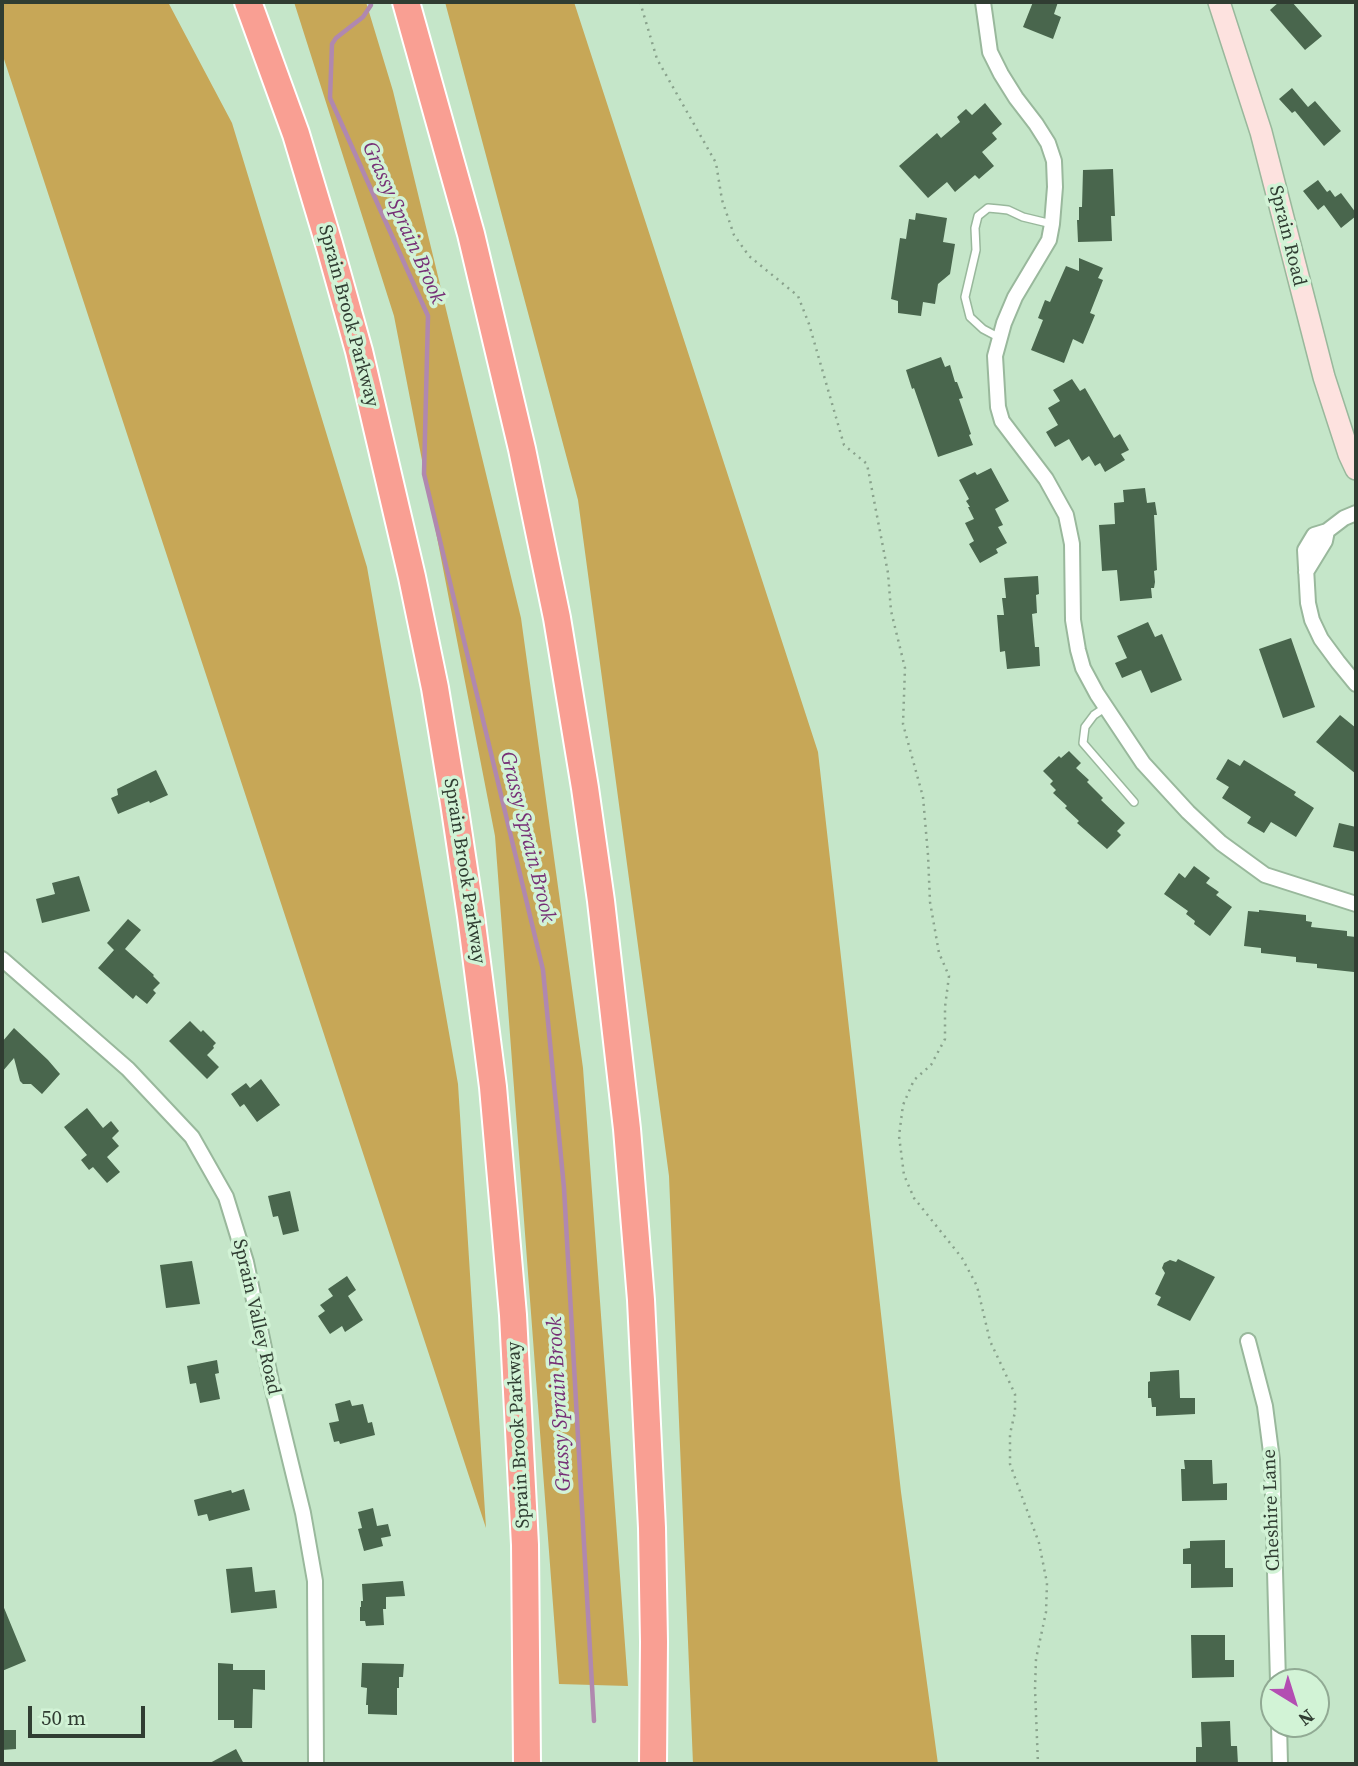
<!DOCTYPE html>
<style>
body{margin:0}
#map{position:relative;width:1358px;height:1766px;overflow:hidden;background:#c5e6c9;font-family:"Source Serif 4",serif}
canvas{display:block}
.frame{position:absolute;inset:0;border:4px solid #303d32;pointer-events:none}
.north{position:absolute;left:1260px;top:1668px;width:70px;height:70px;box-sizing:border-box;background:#d2f3d6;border:2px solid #91aa94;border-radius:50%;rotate:142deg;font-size:19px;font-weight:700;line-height:28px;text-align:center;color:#303d32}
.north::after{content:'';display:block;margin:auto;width:24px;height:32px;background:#b34eb2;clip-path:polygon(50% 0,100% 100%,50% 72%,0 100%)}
.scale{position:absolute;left:28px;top:1706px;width:117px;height:32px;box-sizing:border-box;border:4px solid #303d32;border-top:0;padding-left:9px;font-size:21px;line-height:24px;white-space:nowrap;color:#303d32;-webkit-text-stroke:5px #d2f3d6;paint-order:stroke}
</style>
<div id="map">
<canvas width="1358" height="1766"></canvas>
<div class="frame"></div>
<div class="north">N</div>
<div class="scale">50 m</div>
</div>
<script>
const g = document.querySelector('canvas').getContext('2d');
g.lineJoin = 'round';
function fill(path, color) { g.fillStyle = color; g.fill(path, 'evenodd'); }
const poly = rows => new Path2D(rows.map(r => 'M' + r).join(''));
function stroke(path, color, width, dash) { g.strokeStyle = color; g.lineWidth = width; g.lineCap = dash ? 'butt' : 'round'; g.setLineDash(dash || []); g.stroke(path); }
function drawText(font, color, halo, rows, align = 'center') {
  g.font = font + ' "Source Serif 4",serif'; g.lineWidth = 7; g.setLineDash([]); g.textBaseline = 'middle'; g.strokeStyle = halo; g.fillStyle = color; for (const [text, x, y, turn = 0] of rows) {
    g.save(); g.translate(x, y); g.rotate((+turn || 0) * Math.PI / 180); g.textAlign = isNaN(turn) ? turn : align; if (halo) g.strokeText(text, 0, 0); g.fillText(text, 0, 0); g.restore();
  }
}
fill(poly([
 [2,2,168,2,232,123,367,567,458,1084,486,1528,2,53],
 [294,2,366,2,393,91,521,618,583,1068,628,1686,559,1684,495,836,394,316],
 [445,2,574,2,818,752,901,1492,938,1764,693,1764,669,1176,578,500]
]), '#c7a757');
stroke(poly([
 [370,2,371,5,363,17,336,38,332,44,330,98,428,316,424,474,543,970,564,1188,594,1721]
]), '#b088af', 4.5);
fill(poly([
 [1033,2,1058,2,1054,14,1061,17,1053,39,1023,27],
 [1279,2,1292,2,1322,36,1305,50,1270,10],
 [1292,88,1308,107,1315,101,1341,131,1324,146,1295,111,1292,113,1279,99],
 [985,103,1002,124,992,133,997,139,982,152,994,166,979,179,975,175,955,192,947,182,928,198,899,166,937,133,941,138,960,122,957,117,966,109,972,115],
 [1113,169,1115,216,1111,216,1112,241,1078,242,1077,220,1079,220,1079,207,1082,207,1083,170],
 [1318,180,1327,192,1330,190,1335,197,1341,193,1356,213,1356,216,1341,228,1324,205,1318,210,1303,191],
 [916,213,947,218,943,242,955,244,950,274,938,284,935,304,923,302,921,316,898,313,898,301,891,299,900,238,906,239,909,219,915,220],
 [1079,258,1103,268,1098,278,1103,280,1090,313,1095,315,1083,344,1073,339,1064,363,1031,350,1043,320,1038,318,1045,300,1050,302,1066,266,1079,271],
 [941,357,945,367,950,365,955,382,957,382,963,398,959,399,971,434,969,435,973,445,938,457,914,388,912,389,906,370],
 [1072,379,1080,391,1085,388,1114,438,1120,434,1129,450,1121,454,1125,460,1105,472,1100,463,1095,466,1089,456,1082,461,1069,439,1055,447,1046,432,1058,425,1048,408,1060,401,1053,390],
 [991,468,1009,501,995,509,1003,525,998,527,1007,543,996,549,998,553,980,563,969,544,974,541,965,523,974,519,968,507,970,507,966,501,969,499,959,480,975,472,977,475],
 [1145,488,1147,503,1155,502,1157,515,1154,515,1157,570,1154,571,1155,582,1154,588,1151,588,1152,598,1120,601,1117,570,1102,571,1099,525,1115,524,1114,503,1124,502,1123,490],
 [1038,576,1039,594,1036,595,1037,613,1032,614,1035,647,1039,647,1040,666,1007,669,1005,651,1000,652,997,615,1004,615,1002,598,1006,598,1004,578],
 [1148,622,1155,637,1162,634,1182,680,1151,693,1141,670,1122,678,1115,663,1127,658,1117,636],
 [1291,638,1315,707,1283,718,1259,649],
 [1340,715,1356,728,1356,774,1316,742],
 [1069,751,1081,763,1076,768,1089,780,1087,782,1103,798,1101,800,1125,823,1117,831,1121,835,1107,849,1077,823,1079,821,1065,808,1067,806,1053,793,1056,790,1050,784,1053,781,1043,771,1059,756,1061,758],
 [1228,759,1240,766,1244,760,1296,792,1294,795,1314,808,1296,837,1271,822,1264,833,1247,823,1251,817,1222,798,1229,787,1216,779],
 [156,770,168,795,150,803,149,801,118,814,111,798,118,795,117,789],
 [1339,823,1356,827,1356,852,1333,847],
 [1194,866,1210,878,1206,883,1219,892,1216,895,1232,907,1210,936,1194,924,1195,921,1186,914,1188,911,1164,894,1179,873,1185,878],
 [79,876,90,911,42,923,36,899,55,894,52,883],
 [1259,910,1306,915,1306,921,1312,922,1311,927,1347,931,1347,936,1356,937,1354,972,1317,968,1317,964,1296,962,1296,957,1261,953,1261,948,1244,946,1248,911,1259,912],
 [128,919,141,930,125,949,154,975,153,976,160,983,153,990,156,993,147,1004,136,995,133,999,98,968,114,950,107,943],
 [190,1021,201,1032,203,1030,216,1043,213,1046,214,1048,207,1055,219,1067,207,1079,169,1041],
 [14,1028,48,1060,60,1074,42,1094,31,1084,23,1084,20,1081,14,1058,2,1072,2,1042],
 [261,1079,280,1105,257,1122,244,1104,240,1107,231,1094,246,1083,250,1088],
 [87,1108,103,1128,111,1121,119,1131,112,1138,119,1146,107,1157,120,1172,107,1183,93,1167,89,1170,81,1160,87,1155,64,1127],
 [290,1191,299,1231,283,1235,278,1216,273,1217,268,1196],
 [1178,1259,1215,1277,1190,1321,1157,1305,1161,1297,1155,1294,1165,1273,1162,1268,1164,1263,1170,1260,1176,1262],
 [192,1261,200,1304,166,1308,160,1265],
 [347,1276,356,1290,348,1296,363,1320,345,1332,342,1326,330,1334,318,1316,325,1311,320,1305,333,1296,328,1289],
 [217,1360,219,1373,215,1374,220,1399,200,1403,196,1383,190,1384,187,1366],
 [1179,1370,1180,1398,1195,1398,1195,1414,1156,1416,1156,1407,1152,1407,1151,1398,1148,1398,1148,1382,1150,1381,1150,1372],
 [350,1400,352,1406,363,1404,368,1423,372,1422,375,1435,340,1444,339,1441,334,1442,329,1423,339,1421,335,1404],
 [1184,1460,1212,1460,1213,1484,1227,1483,1227,1500,1182,1501,1181,1469,1185,1469],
 [244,1489,250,1510,209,1521,207,1514,198,1516,194,1500,231,1490,232,1493],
 [373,1508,377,1526,388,1524,391,1536,381,1538,383,1546,364,1551,358,1529,362,1528,358,1512],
 [1225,1540,1225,1568,1233,1568,1233,1587,1191,1588,1191,1564,1183,1564,1183,1549,1190,1548,1190,1541],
 [252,1567,255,1592,275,1590,277,1608,231,1613,226,1569],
 [403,1581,405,1596,386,1597,386,1609,383,1609,384,1625,366,1626,365,1621,360,1621,360,1607,361,1607,361,1601,363,1601,362,1584],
 [2,1603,26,1661,2,1671],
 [1191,1635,1225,1635,1225,1660,1234,1660,1234,1677,1192,1678],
 [218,1663,233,1664,233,1670,265,1670,265,1690,253,1689,252,1728,234,1728,234,1720,218,1720],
 [362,1663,404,1664,403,1677,399,1677,399,1688,397,1688,397,1715,368,1714,368,1705,366,1705,367,1688,361,1687],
 [1230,1721,1231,1746,1237,1746,1238,1764,1196,1764,1196,1747,1202,1747,1201,1722],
 [2,1730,16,1730,16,1749,2,1750],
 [236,1749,244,1764,208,1764]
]), '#49664d');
const lane = poly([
 [1000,338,983,329,970,317,965,297,976,250,975,228,978,216,988,208,999,209,1008,210,1023,217,1052,224],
 [1106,707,1094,715,1085,727,1083,743,1134,802]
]);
const street = poly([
 [983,2,990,52,1001,74,1016,98,1036,124,1048,143,1054,161,1055,187,1052,224,1049,240,1015,297,1004,323,995,356,998,407,1002,421,1046,479,1066,515,1072,544,1073,620,1078,650,1083,668,1097,694,1143,763,1188,812,1221,843,1265,875,1356,904],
 [1356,513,1344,518,1327,531,1314,535,1305,550,1308,603,1312,620,1321,639,1338,662,1356,684],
 [1306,572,1325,541,1327,531],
 [2,959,128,1069,192,1137,226,1197,246,1262,272,1386,303,1513,315,1581,316,1764],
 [1248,1341,1265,1406,1272,1460,1278,1682],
 [1279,1724,1280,1764]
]);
const secondary = poly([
 [1219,2,1261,132,1324,377,1349,454,1356,469]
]);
const highway = poly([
 [248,2,296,134,329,244,359,351,412,577,435,688,454,803,471,916,493,1087,513,1315,525,1545,527,1764],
 [406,2,471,234,522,449,557,618,585,788,601,901,627,1129,641,1300,652,1528,654,1642,653,1764]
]);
stroke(lane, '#99b89c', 10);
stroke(street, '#99b89c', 18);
stroke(secondary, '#99b89c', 24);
stroke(highway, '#fff', 30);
stroke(poly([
 [640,2,657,59,716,163,722,200,734,235,749,256,798,296,809,324,844,445,867,464,888,573,891,611,905,668,903,724,923,797,928,855,930,902,939,953,949,976,945,1007,945,1039,931,1065,914,1080,903,1105,899,1136,904,1175,914,1198,962,1258,977,1286,990,1341,1015,1394,1015,1412,1010,1434,1010,1464,1039,1543,1047,1583,1046,1612,1036,1659,1035,1689,1038,1764]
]), '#89a28c', 2.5, [2, 5]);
stroke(lane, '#fff', 7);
stroke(street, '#fff', 14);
stroke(secondary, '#fde2df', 21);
stroke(highway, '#f99f93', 26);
drawText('19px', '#303d32', '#d2f3d6', [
 ["Sprain Road",1287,236,76],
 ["Sprain Brook Parkway",348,316,75],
 ["Sprain Brook Parkway",464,871,81],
 ["Sprain Valley Road",256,1317,77],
 ["Sprain Brook Parkway",519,1435,-93],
 ["Cheshire Lane",1272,1510,-92]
]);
drawText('italic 21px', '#762f76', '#d2f3d6', [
 ["Grassy Sprain Brook",403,223,66],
 ["Grassy Sprain Brook",527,837,76],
 ["Grassy Sprain Brook",560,1404,-93]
]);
</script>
